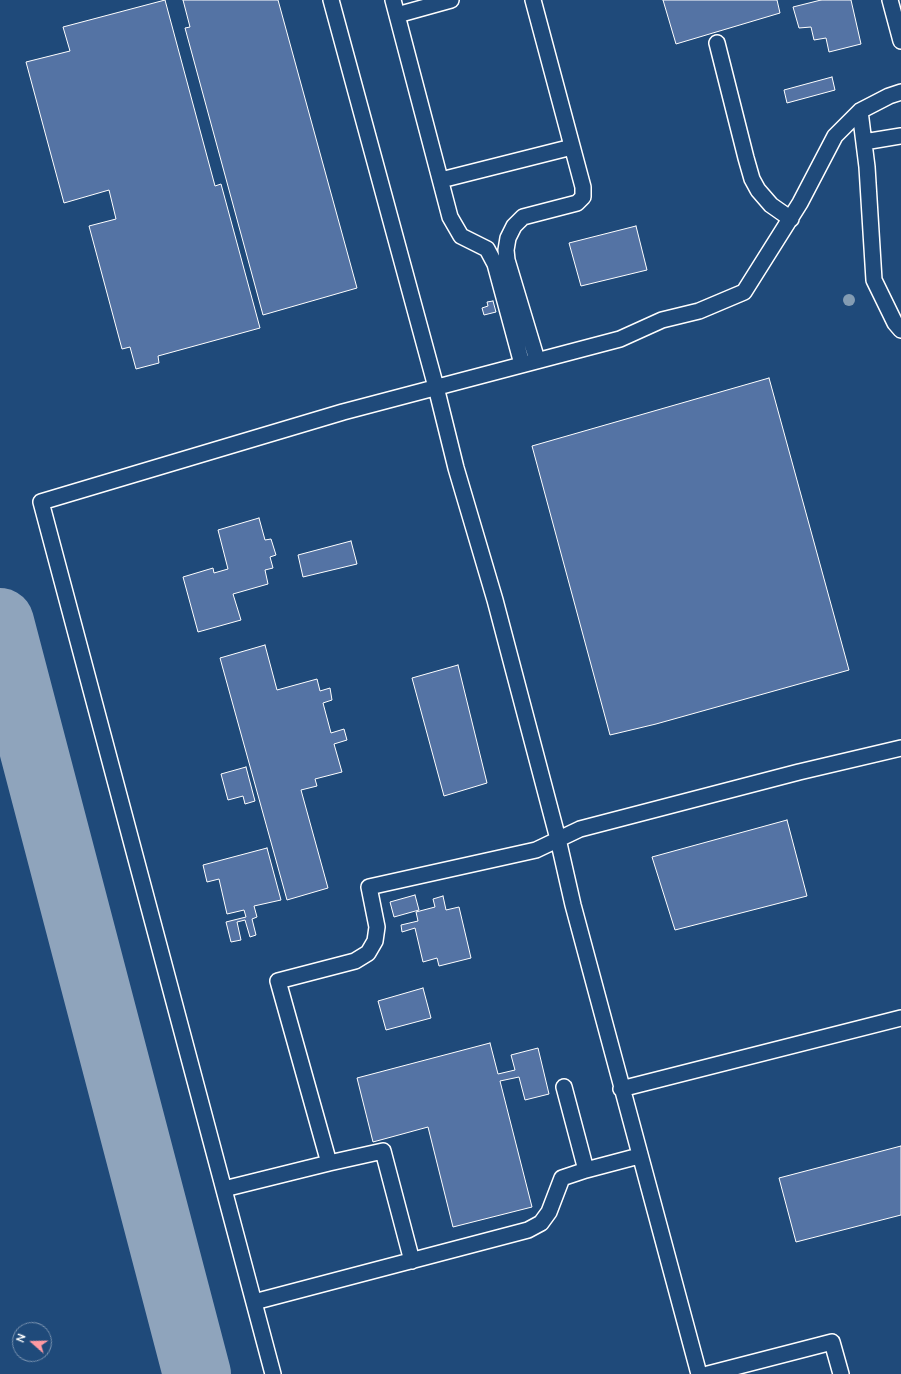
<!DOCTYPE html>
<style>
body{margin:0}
#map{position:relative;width:901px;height:1374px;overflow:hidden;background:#1f4a7a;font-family:"Architects Daughter",sans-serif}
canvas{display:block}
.north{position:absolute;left:12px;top:1322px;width:40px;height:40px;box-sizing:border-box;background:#1f4a7a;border:1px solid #7992af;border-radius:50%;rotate:290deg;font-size:11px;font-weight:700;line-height:16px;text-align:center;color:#fff}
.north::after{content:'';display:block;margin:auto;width:14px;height:18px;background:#ff9aa2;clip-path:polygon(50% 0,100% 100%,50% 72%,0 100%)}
</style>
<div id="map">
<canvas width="901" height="1374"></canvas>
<div class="north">N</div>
</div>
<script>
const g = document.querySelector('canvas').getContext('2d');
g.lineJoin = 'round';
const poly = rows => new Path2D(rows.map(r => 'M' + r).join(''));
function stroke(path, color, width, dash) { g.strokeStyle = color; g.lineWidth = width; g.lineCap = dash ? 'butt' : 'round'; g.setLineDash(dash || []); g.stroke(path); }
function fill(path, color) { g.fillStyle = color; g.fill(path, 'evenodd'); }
stroke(poly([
 [0,622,197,1374]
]), '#8fa4bc', 68);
const building = poly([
 [165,0,215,186,221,184,260,328,158,356,159,363,136,369,130,347,122,349,89,226,116,219,109,190,64,203,26,62,70,51,63,27,165,0],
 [183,0,278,0,357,288,263,315,185,28,190,27,183,0],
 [663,0,777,0,780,13,676,44,663,0],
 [821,0,851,0,861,44,829,52,826,38,814,40,811,27,799,28,793,7,821,0],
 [832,77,835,90,787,103,784,90,832,77],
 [636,226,647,270,581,286,569,243,636,226],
 [493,301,496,312,484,315,482,308,488,306,487,302,493,301],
 [769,378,849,670,656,724,610,735,532,446,769,378],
 [259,518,265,540,271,539,276,555,270,557,273,568,265,570,268,584,233,594,241,620,198,632,183,577,213,568,214,573,228,569,218,530,259,518],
 [351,541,357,564,303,577,298,555,351,541],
 [265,645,277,690,317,679,320,691,330,688,332,700,323,703,331,733,344,729,347,740,334,744,342,772,315,779,317,786,301,790,328,888,287,900,220,658,265,645],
 [458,665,487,783,444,796,412,678,458,665],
 [246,767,255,801,245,804,243,796,228,800,221,774,246,767],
 [787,820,807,896,675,930,652,857,787,820],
 [267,848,281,900,254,906,257,917,252,919,256,935,250,937,245,920,237,922,241,940,231,942,226,922,246,917,244,910,227,914,219,879,207,882,203,865,267,848],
 [415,895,419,910,394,917,390,902,415,895],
 [443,896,446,910,459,907,471,958,439,966,437,958,423,962,415,928,402,932,401,925,418,921,416,912,435,907,433,899,443,896],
 [423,988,431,1018,386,1030,378,1001,423,988],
 [490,1043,498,1074,515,1070,511,1055,538,1048,549,1094,525,1100,519,1077,500,1081,532,1207,453,1227,428,1127,373,1142,357,1078,490,1043],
 [901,1146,901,1215,796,1242,779,1178,901,1146]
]);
fill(building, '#5473a4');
stroke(building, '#fff', 1);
const service = poly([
 [331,0,436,387,456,468,495,600,558,839,573,905,699,1374],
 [393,0,450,217,461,236,487,249,495,264,522,364],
 [533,0,583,187,583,197,577,203,523,217,514,226,508,238,506,250,507,260,537,360],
 [890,0,901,41],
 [397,15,451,0],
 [717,43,746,158,752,179,758,190,771,205,791,219],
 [860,111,867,167,874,280,895,323,901,330],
 [864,142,901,136],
 [441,180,572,147],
 [564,1087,586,1170,639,1156],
 [621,1089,901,1018],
 [329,1163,383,1151,412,1261],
 [224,1189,329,1163,278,981,355,961,368,953,375,941,377,927,369,887,536,850,580,829,799,772,901,748],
 [254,1302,528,1230,541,1223,549,1212,562,1178,586,1170],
 [273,1374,41,502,343,412,620,339,662,320,699,311,744,292,800,203,835,136,860,111,889,96,901,92],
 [708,1374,832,1342,841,1374]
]);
stroke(service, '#fff', 18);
stroke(service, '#1f4a7a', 15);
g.fillStyle = '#839cb3';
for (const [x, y] of [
 [849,300]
]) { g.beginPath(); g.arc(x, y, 6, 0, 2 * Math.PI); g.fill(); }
</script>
